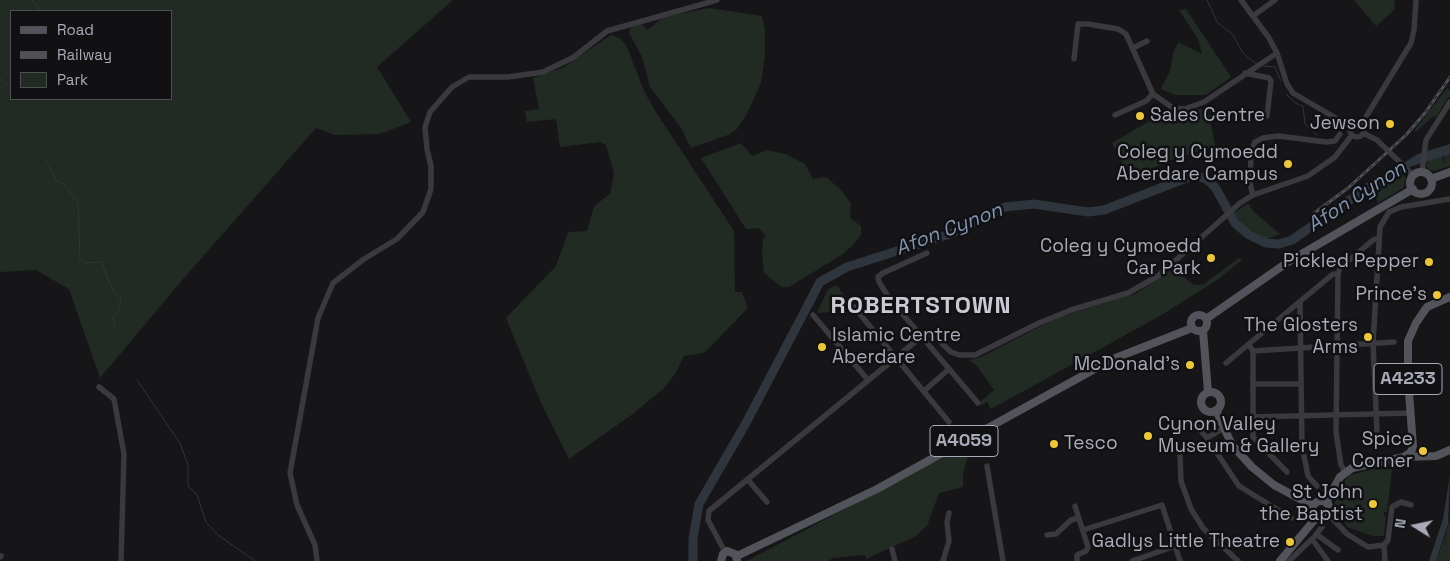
<!DOCTYPE html>
<style>
body{margin:0}
#map{position:relative;width:1450px;height:561px;overflow:hidden;background:#161618;font-family:"Space Grotesk",sans-serif}
canvas{display:block}
.legend{position:absolute;left:10px;top:10px;width:162px;height:90px;box-sizing:border-box;background:#111113;border:1px solid #4d4f55;margin:0;padding:6px 9px;list-style:none;font-size:15px;color:#a8abb7}
.legend li{display:flex;align-items:center;gap:10px;height:25px}
.legend b{width:25px;border:1px solid #4d4f55}
.north{position:absolute;left:1390px;top:501px;width:50px;height:50px;-webkit-text-stroke:4px #111113;paint-order:stroke;rotate:280deg;font-size:14px;font-weight:700;line-height:20px;text-align:center;color:#a8abb7}
.north::after{content:'';display:block;margin:auto;width:18px;height:22px;background:#a8abb7;clip-path:polygon(50% 0,100% 100%,50% 72%,0 100%)}
</style>
<div id="map">
<canvas width="1450" height="561"></canvas>
<ul class="legend">
<li><b style="height:6px;background:#53545b"></b>Road</li>
<li><b style="height:6px;background:#505157"></b>Railway</li>
<li><b style="height:14px;background:#222a24"></b>Park</li>
</ul>
<div class="north">N</div>
</div>
<script>
const g = document.querySelector('canvas').getContext('2d');
g.lineJoin = 'round';
function fill(path, color) { g.fillStyle = color; g.fill(path, 'evenodd'); }
const poly = rows => new Path2D(rows.map(r => 'M' + r).join(''));
function stroke(path, color, width, dash) { g.strokeStyle = color; g.lineWidth = width; g.lineCap = dash ? 'butt' : 'round'; g.setLineDash(dash || []); g.stroke(path); }
function drawText(font, color, halo, rows, align = 'center') {
  g.font = font + ' "Space Grotesk",sans-serif'; g.lineWidth = 5; g.setLineDash([]); g.textBaseline = 'middle'; g.strokeStyle = halo; g.fillStyle = color; for (const [text, x, y, turn = 0] of rows) {
    g.save(); g.translate(x, y); g.rotate((+turn || 0) * Math.PI / 180); g.textAlign = isNaN(turn) ? turn : align; if (halo) g.strokeText(text, 0, 0); g.fillText(text, 0, 0); g.restore();
  }
}
fill(poly([
 [0,0,453,0,377,67,411,122,380,134,335,135,316,128,184,278,100,378,69,289,36,270,0,272],
 [11,11,171,11,171,99,11,99],
 [1354,0,1395,0,1394,10,1376,26],
 [709,8,762,16,765,30,765,55,761,83,747,114,736,130,728,135,691,148,681,128,650,87,642,57,629,33,630,28,641,23,647,30,664,17],
 [1186,9,1231,77,1206,95,1175,95,1161,89,1170,71,1173,54,1178,42,1202,54,1198,39,1179,10],
 [611,35,621,39,627,47,645,93,654,109,734,231,735,292,742,292,748,308,704,353,684,356,675,374,664,388,634,413,569,459,541,403,506,318,556,266,568,232,587,231,594,206,610,194,614,173,606,145,600,142,560,147,556,119,527,122,525,111,539,109,533,78,564,67],
 [1447,88,1450,90,1450,95,1436,117,1433,116,1416,132,1414,131],
 [1208,108,1215,146,1171,160,1130,179,1112,143,1158,116],
 [741,143,752,156,767,150,785,154,805,164,813,179,826,177,842,191,851,204,850,218,861,226,861,235,853,245,843,254,789,287,782,287,764,273,762,254,763,238,766,237,759,228,746,229,701,158],
 [1450,154,1450,166,1434,171,1428,169,1426,165,1429,159,1442,156,1445,166,1444,155],
 [1401,171,1406,179,1403,188,1378,203,1371,188],
 [1248,203,1252,210,1280,234,1265,240,1244,226,1234,213],
 [1239,258,1242,260,1217,280,1160,316,991,409,987,402,982,405,980,402,994,390,977,366,969,360,981,357,1056,318,1137,293,1174,268,1192,284,1198,285,1204,284],
 [837,285,850,305,834,312,817,313,828,289],
 [965,445,969,453,963,473,963,487,939,493,927,526,916,536,866,559,865,555,833,558,828,561,747,561],
 [1374,469,1392,469,1387,512,1384,512,1384,515,1386,516,1384,536,1373,536,1347,527,1334,504,1346,479,1350,475],
 [1450,517,1450,561,1436,561,1445,537]
]), '#222a24');
fill(poly([
 [1450,144,1450,154,1410,167,1371,188,1368,184,1418,154],
 [1450,475,1448,524,1436,561,1429,561,1443,519]
]), '#2e353d');
stroke(poly([
 [32,0,41,11],
 [1207,0,1217,22,1233,35,1243,53,1256,64],
 [1263,66,1275,67,1281,81],
 [0,78,11,88],
 [1286,94,1295,103,1303,106,1305,124,1317,135],
 [18,99,19,100],
 [44,158,53,172,55,180,65,185,78,203,80,260,86,263,101,262,113,291,121,299,119,310,113,316,115,327],
 [137,380,180,443,188,465,188,486,197,495,206,522,218,535,255,561]
]), '#2e353d', 1);
stroke(poly([
 [693,561,693,539,699,504,746,423,820,282,847,267,950,234,1005,207,1034,204,1088,212,1104,210,1194,175,1206,179,1215,187,1235,223,1249,235,1266,243,1279,244,1292,240,1380,179]
]), '#2e353d', 9);
stroke(poly([
 [1241,0,1269,38,1277,53,1287,84,1293,93,1351,127],
 [1253,16,1275,0],
 [1133,48,1147,41],
 [1074,59,1078,24,1088,24,1118,29,1126,34,1153,94,1173,108,1185,109,1204,102,1277,53],
 [1245,73,1269,78,1271,81,1267,116],
 [1115,115,1146,101,1153,94],
 '1350 130a7 7 0 1 1 14 0a7 7 0 1 1-14 0Z',
 [1361,125,1411,43,1414,30,1416,0],
 [1363,133,1377,140,1414,176],
 [1422,172,1426,140,1450,102],
 [1253,195,1250,184,1251,152,1255,142,1263,138,1278,136,1326,142,1335,141,1340,134],
 [927,253,883,273,878,277,879,282,889,298,978,403],
 [1300,303,1302,446,1308,476,1317,486],
 [854,307,949,422],
 [813,315,868,380],
 [1249,345,1253,351,1394,342],
 [1253,351,1253,437,1287,472],
 [1226,363,1333,274,1338,274],
 [1253,384,1300,384],
 [99,387,114,399,124,454,121,561],
 [924,391,949,369],
 [1253,417,1411,413],
 [1195,424,1207,438,1239,486,1291,518],
 [1377,431,1373,343,1380,227,1389,212,1401,207,1450,199],
 [1207,438,1224,428],
 [1180,456,1181,481,1191,509,1203,528,1238,561],
 [987,466,1003,561],
 [1345,472,1341,465,1336,432,1338,274,1340,268,1373,240,1379,238],
 [748,480,767,502],
 [1075,506,1088,547,1086,551,1077,555,1077,561],
 [1329,515,1347,534,1368,547,1384,545],
 [1083,530,1162,505,1180,561],
 [1316,534,1338,550],
 [1047,535,1056,534,1071,520,1078,518],
 [1315,536,1322,527],
 [892,549,895,561],
 [725,552,708,520,709,511,921,337,932,334,951,352,959,355,975,355,1039,323,1071,310,1128,293,1158,276,1240,203,1253,195,1308,176,1335,157,1352,135],
 [0,557,1,556],
 [317,561,315,545,297,505,290,473,318,318,333,283,364,259,397,239,423,212,431,189,431,166,427,149,425,127,430,112,452,87,469,77,508,77,543,72,574,57,607,31,717,0],
 [943,561,949,541,947,522,949,513],
 [1132,561,1175,546],
 [1289,561,1312,539,1328,561],
 [1385,561,1384,545,1388,540,1392,507,1401,502,1411,505]
]), '#39393e', 5.5);
stroke(poly([
 '1410 183a11 11 0 1 1 22 0a11 11 0 1 1-22 0Z',
 [1431,179,1450,172],
 '1191 323a8 8 0 1 1 16 0a8 8 0 1 1-16 0Z',
 [1206,319,1288,262,1413,189],
 [1203,331,1208,392],
 '1201 402a10 10 0 1 1 20 0a10 10 0 1 1-20 0Z',
 [1216,410,1232,445,1252,467,1274,485,1313,506],
 [1404,457,1411,452,1413,446,1408,379,1408,341,1416,323,1427,307,1450,297],
 '1312 510a9 9 0 1 1 18 0a9 9 0 1 1-18 0Z',
 [1326,503,1340,477,1352,468,1404,457,1436,456,1450,450],
 [737,556,877,489,1113,359,1192,328],
 [721,561,723,554,727,551,735,554,737,560],
 [1280,561,1316,518]
]), '#53545b', 8);
const rail = poly([
 [1313,214,1348,188,1406,135,1425,113,1450,77]
]);
stroke(rail, '#505157', 3);
stroke(rail, '#111113', 1, [4]);
for (const [x, y, r, color] of [
 [1140,116,5,"#edc738"],
 [1390,124,5,"#edc738"],
 [1288,164,5,"#edc738"],
 [1211,258,5,"#edc738"],
 [1429,262,5,"#edc738"],
 [1437,295,5,"#edc738"],
 [1368,337,5,"#edc738"],
 [822,347,5,"#edc738"],
 [1190,365,5,"#edc738"],
 [1148,436,5,"#edc738"],
 [1054,444,5,"#edc738"],
 [1423,451,5,"#edc738"],
 [1373,504,5,"#edc738"],
 [1290,542,5,"#edc738"]
]) { const dot = new Path2D(); dot.arc(x, y, r, 0, 2 * Math.PI); g.fillStyle = color; g.fill(dot); stroke(dot, '#111113', 2); }
for (const [x, y, w] of [
 [1408,379,68],
 [964,441,68]
]) { const box = new Path2D(); box.roundRect(x - w / 2, y - 15.5, w, 31, 4); g.fillStyle = '#111113'; g.fill(box); stroke(box, '#a8abb7', 1); }
drawText('bold 18px', '#a8abb7', null, [
 ["A4233",1408,379],
 ["A4059",964,441]
]);
drawText('19px', '#a8abb7', '#111113', [
 ["Sales Centre",1150,116,"left"],
 ["Jewson",1380,124],
 ["Coleg y Cymoedd",1278,153],
 ["Aberdare Campus",1278,175],
 ["Coleg y Cymoedd",1201,247],
 ["Car Park",1201,269],
 ["Pickled Pepper",1419,262],
 ["Prince's",1427,295],
 ["The Glosters",1358,326],
 ["Arms",1358,348],
 ["Islamic Centre",832,336,"left"],
 ["Aberdare",832,358,"left"],
 ["McDonald's",1180,365],
 ["Cynon Valley",1158,425,"left"],
 ["Museum & Gallery",1158,447,"left"],
 ["Spice",1413,440],
 ["Corner",1413,462],
 ["Tesco",1064,444,"left"],
 ["St John",1363,493],
 ["the Baptist",1363,515],
 ["Gadlys Little Theatre",1280,542]
], 'right');
drawText('italic 20px', '#8094b1', '#111113', [
 ["Afon Cynon",1357,197,-33],
 ["Afon Cynon",949,230,-21]
]);
g.letterSpacing = '1px';
drawText('bold 24px', '#c9cad3', '#111113', [
 ["ROBERTSTOWN",921,306]
]);
g.letterSpacing = '0px';
</script>
